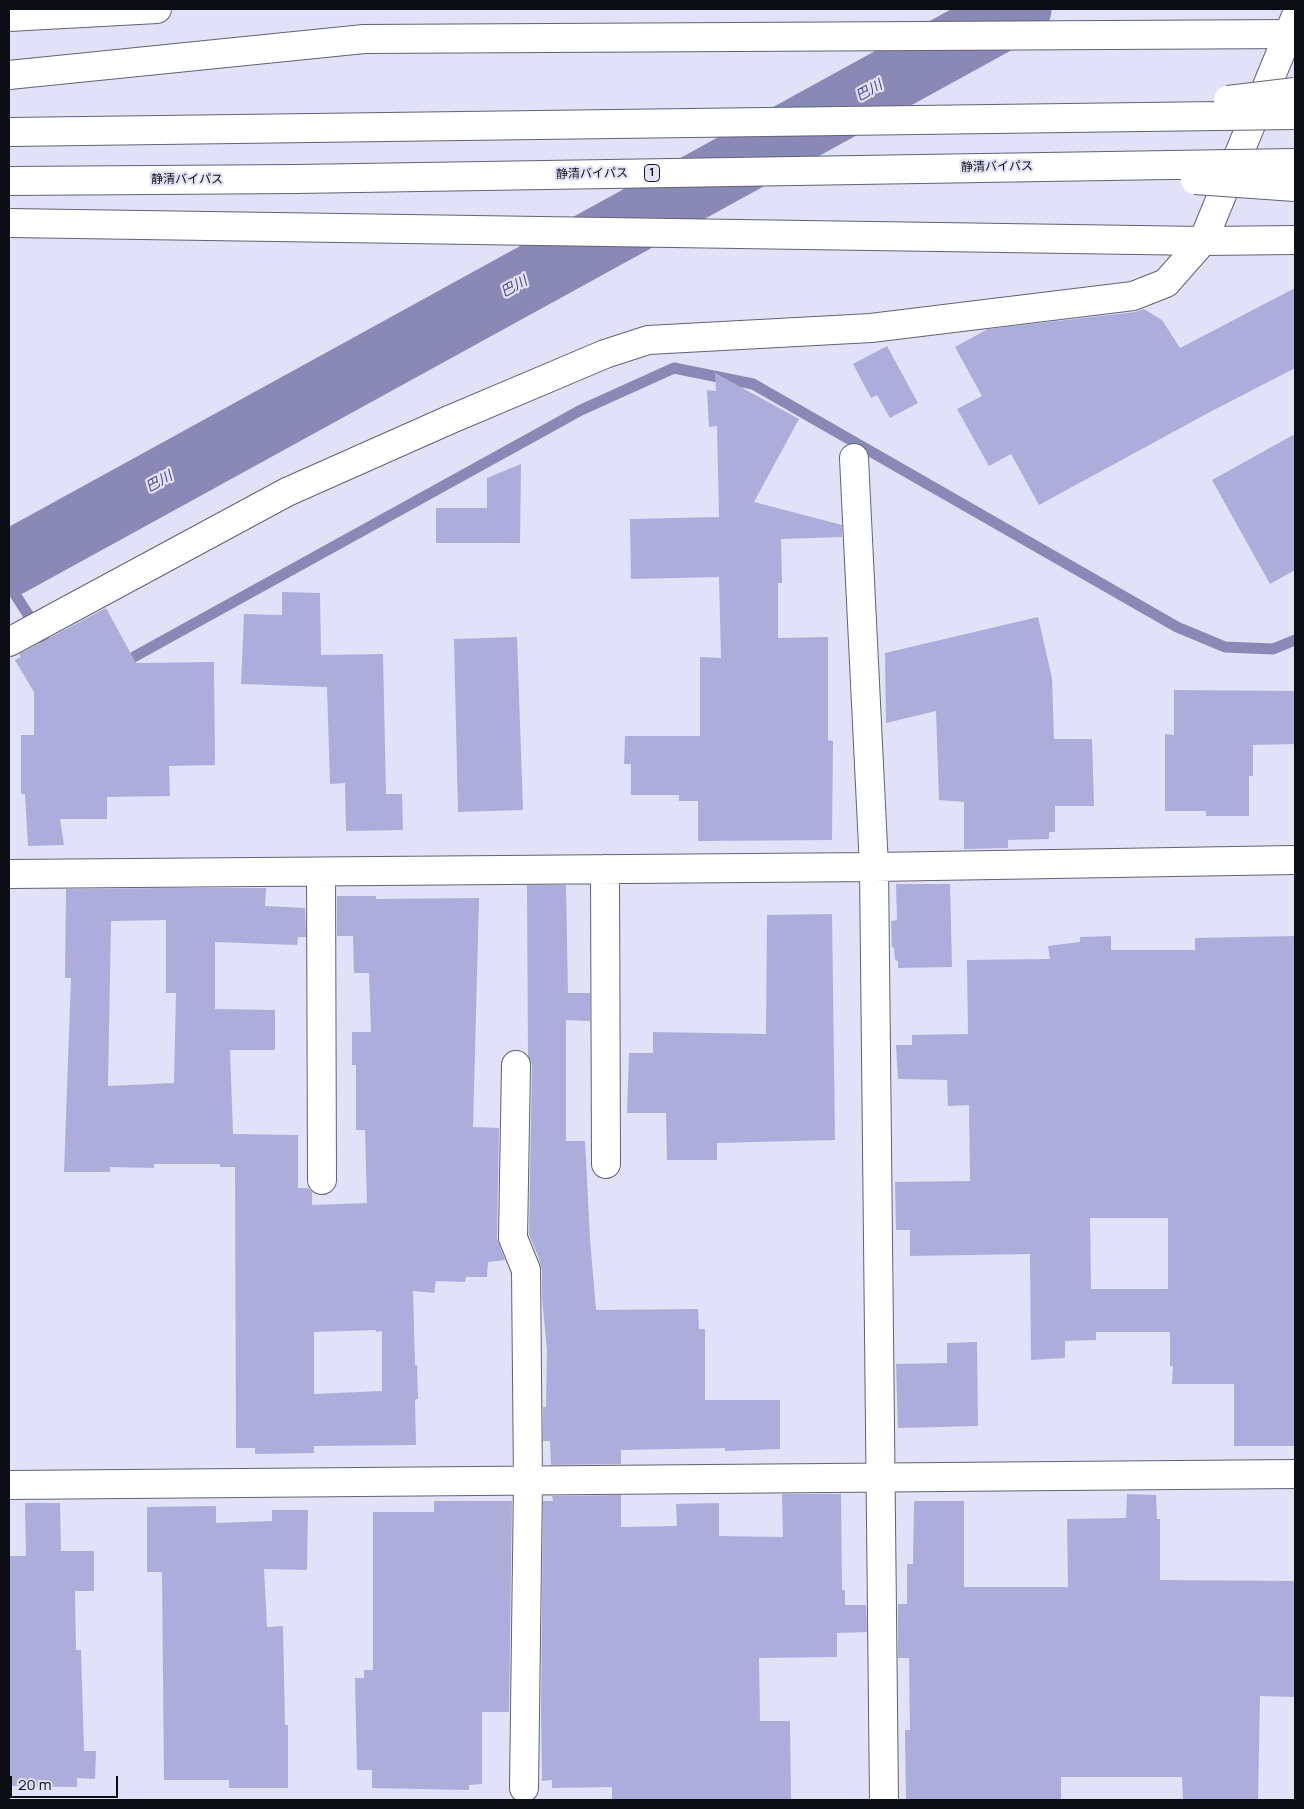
<!DOCTYPE html>
<meta charset="utf-8">
<style>
body{margin:0}
#map{position:relative;width:1304px;height:1809px;overflow:hidden;background:#e1e1f8;font-family:Manrope,sans-serif}
canvas{display:block}
.frame{position:absolute;inset:0;border:10px solid #0c0c14;pointer-events:none}
.scale{position:absolute;left:10px;top:1776px;width:108px;height:22px;box-sizing:border-box;border:2px solid #0c0c14;border-top:0;padding-left:6px;font-size:15px;line-height:18px;white-space:nowrap;color:#0c0c14;-webkit-text-stroke:4px #e1e1f8;paint-order:stroke}
</style>
<div id="map">
<canvas width="1304" height="1809"></canvas>
<div class="frame"></div>
<div class="scale">20 m</div>
</div>
<script>
const g = document.querySelector('canvas').getContext('2d');
g.lineJoin = 'round';
const poly = rows => new Path2D(rows.map(r => 'M' + r).join(''));
function stroke(path, color, width, dash) { g.strokeStyle = color; g.lineWidth = width; g.lineCap = dash ? 'butt' : 'round'; g.setLineDash(dash || []); g.stroke(path); }
function fill(path, color) { g.fillStyle = color; g.fill(path, 'evenodd'); }
function drawText(font, color, halo, rows, align = 'center') {
  g.font = font + ' Manrope,"Noto Sans JP",sans-serif'; g.lineWidth = 4.5; g.setLineDash([]); g.textBaseline = 'middle'; g.strokeStyle = halo; g.fillStyle = color; for (const [text, x, y, turn = 0] of rows) {
    g.save(); g.translate(x, y); g.rotate((+turn || 0) * Math.PI / 180); g.textAlign = isNaN(turn) ? turn : align; if (halo) g.strokeText(text, 0, 0); g.fillText(text, 0, 0); g.restore();
  }
}
stroke(poly([
 [9,585,53,653],
 [121,664,581,410,674,368,753,384,1177,627,1225,647,1273,649,1295,640]
]), '#8a89b6', 11);
stroke(poly([
 [9,564,1019,9]
]), '#8a89b6', 65);
fill(poly([
 [1295,288,1295,368,1208,413,1039,505,1011,454,989,466,957,409,982,396,955,347,988,329,1135,312,1144,309,1162,320,1180,348],
 [887,346,918,403,890,418,877,395,871,398,853,364],
 [715,373,799,419,754,502,842,525,842,537,781,539,782,583,778,583,778,638,828,637,828,740,833,741,832,840,698,841,698,801,679,801,679,795,631,795,631,764,624,764,625,736,700,736,700,657,721,658,719,577,631,579,630,519,719,517,717,426,709,427,707,390,716,391],
 [1295,434,1295,570,1270,584,1212,480],
 [521,464,520,543,436,543,436,508,487,508,487,478],
 [282,592,320,593,321,655,383,654,386,794,402,794,403,830,346,831,345,783,330,784,327,687,241,684,244,614,282,615],
 [106,608,136,663,214,662,215,765,169,766,170,796,107,797,107,819,60,819,64,845,28,846,25,794,21,794,21,735,34,735,34,692,15,660,21,657,19,654],
 [1038,617,1052,678,1054,739,1092,739,1094,806,1055,806,1055,832,1049,832,1049,839,1008,840,1008,848,964,849,964,802,939,800,936,711,886,723,885,653],
 [517,637,523,810,458,812,454,639],
 [1174,690,1295,691,1295,744,1253,745,1253,776,1249,776,1249,816,1206,816,1206,811,1165,811,1165,734,1174,735],
 [896,884,950,884,952,967,898,968,898,961,895,960,894,948,892,947,891,921,897,920],
 [527,885,566,885,568,993,590,993,590,1021,566,1020,566,1141,585,1141,590,1239,596,1310,698,1309,699,1329,705,1329,705,1400,780,1400,780,1449,725,1451,725,1448,621,1450,621,1464,551,1465,550,1441,543,1441,543,1407,546,1407,547,1350,542,1298,542,1270,538,1256,529,1235,532,1065,528,1055],
 [163,888,266,888,265,906,305,908,306,937,298,937,297,945,215,942,215,1009,275,1010,275,1050,230,1050,233,1134,298,1135,298,1188,308,1188,312,1192,312,1205,367,1203,365,1130,356,1130,356,1065,352,1065,352,1032,371,1032,369,973,354,973,353,936,337,936,337,896,376,896,376,899,479,898,473,1127,499,1128,497,1238,505,1260,488,1262,487,1277,466,1277,465,1282,436,1281,434,1293,413,1291,415,1365,417,1365,418,1399,415,1400,416,1445,314,1446,314,1453,255,1454,255,1448,236,1448,235,1167,220,1167,220,1164,154,1164,154,1168,110,1167,110,1172,64,1172,71,978,65,978,66,889],
 [166,920,166,993,176,993,174,1083,108,1086,111,921],
 [376,1330,376,1332,382,1331,382,1391,314,1394,314,1332],
 [832,914,835,1140,717,1143,717,1160,667,1160,666,1113,627,1113,629,1053,653,1053,653,1032,766,1034,767,915],
 [1111,936,1111,950,1195,950,1195,938,1295,936,1295,1446,1234,1446,1234,1384,1172,1384,1173,1366,1170,1366,1170,1332,1096,1332,1096,1340,1065,1341,1065,1358,1031,1360,1030,1254,910,1256,910,1230,896,1230,895,1182,970,1181,969,1105,948,1106,947,1080,898,1079,896,1045,912,1045,912,1035,968,1034,967,960,1050,959,1048,946,1080,942,1080,937],
 [1090,1218,1168,1218,1168,1289,1091,1289],
 [977,1342,978,1426,898,1428,896,1364,947,1363,947,1343],
 [782,1494,841,1494,842,1590,845,1590,845,1605,866,1605,867,1632,837,1633,837,1657,759,1658,760,1721,790,1721,791,1800,612,1800,612,1787,552,1788,552,1780,542,1781,541,1711,543,1501,553,1501,552,1496,621,1495,621,1527,677,1526,676,1504,719,1503,719,1536,783,1537],
 [1127,1494,1156,1495,1157,1519,1160,1519,1160,1580,1295,1581,1295,1697,1260,1696,1258,1800,1183,1800,1182,1777,1061,1777,1061,1800,906,1800,905,1730,910,1730,909,1658,898,1658,898,1604,907,1604,907,1564,913,1564,914,1501,964,1501,964,1587,1068,1587,1067,1519,1126,1518],
 [434,1501,512,1501,509,1712,482,1712,482,1784,469,1785,469,1790,372,1788,372,1770,357,1770,355,1678,364,1678,364,1670,373,1670,373,1512,434,1512],
 [25,1503,60,1503,61,1551,94,1551,94,1591,75,1591,76,1650,81,1650,84,1751,96,1751,95,1779,77,1778,77,1787,9,1786,9,1556,26,1556],
 [216,1506,216,1523,272,1521,272,1510,308,1510,307,1570,264,1569,267,1627,283,1626,285,1725,288,1725,288,1788,229,1788,229,1780,164,1780,162,1572,147,1572,147,1507]
]), '#adaddb');
const street = poly([
 [9,17,157,9],
 [854,458,874,867,884,1800],
 [9,642,287,492,449,420,605,354,648,340,871,328,1133,296,1166,283,1203,241,1295,18],
 [605,869,606,1164],
 [321,872,322,1180],
 [9,874,874,867,1295,860],
 [516,1065,513,1238,526,1270,528,1482,524,1788],
 [9,1485,1295,1474]
]);
const highway = poly([
 [9,75,364,39,1295,34],
 [9,223,1203,241,1295,240]
]);
stroke(street, '#626276', 30);
stroke(highway, '#626276', 30);
stroke(street, '#fff', 28);
stroke(highway, '#fff', 28);
const highwayBridge = poly([
 [1228,100,1295,92],
 [9,132,1295,115],
 [1195,180,1295,187],
 [9,181,296,179,1295,163]
]);
stroke(highwayBridge, '#626276', 30, []);
stroke(highwayBridge, '#fff', 28);
for (const [x, y, w] of [
 [652,173,15]
]) { const box = new Path2D(); box.roundRect(x - w / 2, y - 8.5, w, 17, 4); g.fillStyle = '#e1e1f8'; g.fill(box); stroke(box, '#0c0c14', 1); }
drawText('bold 11px', '#0c0c14', null, [
 ["1",652,173]
]);
drawText('12px', '#0c0c14', '#e1e1f8', [
 ["静清バイパス",997,167,-1],
 ["静清バイパス",592,174,-1],
 ["静清バイパス",187,180]
]);
drawText('italic 14px', '#4d4883', '#e1e1f8', [
 ["巴川",869,91,-29],
 ["巴川",514,287,-29],
 ["巴川",159,482,-29]
]);
</script>
